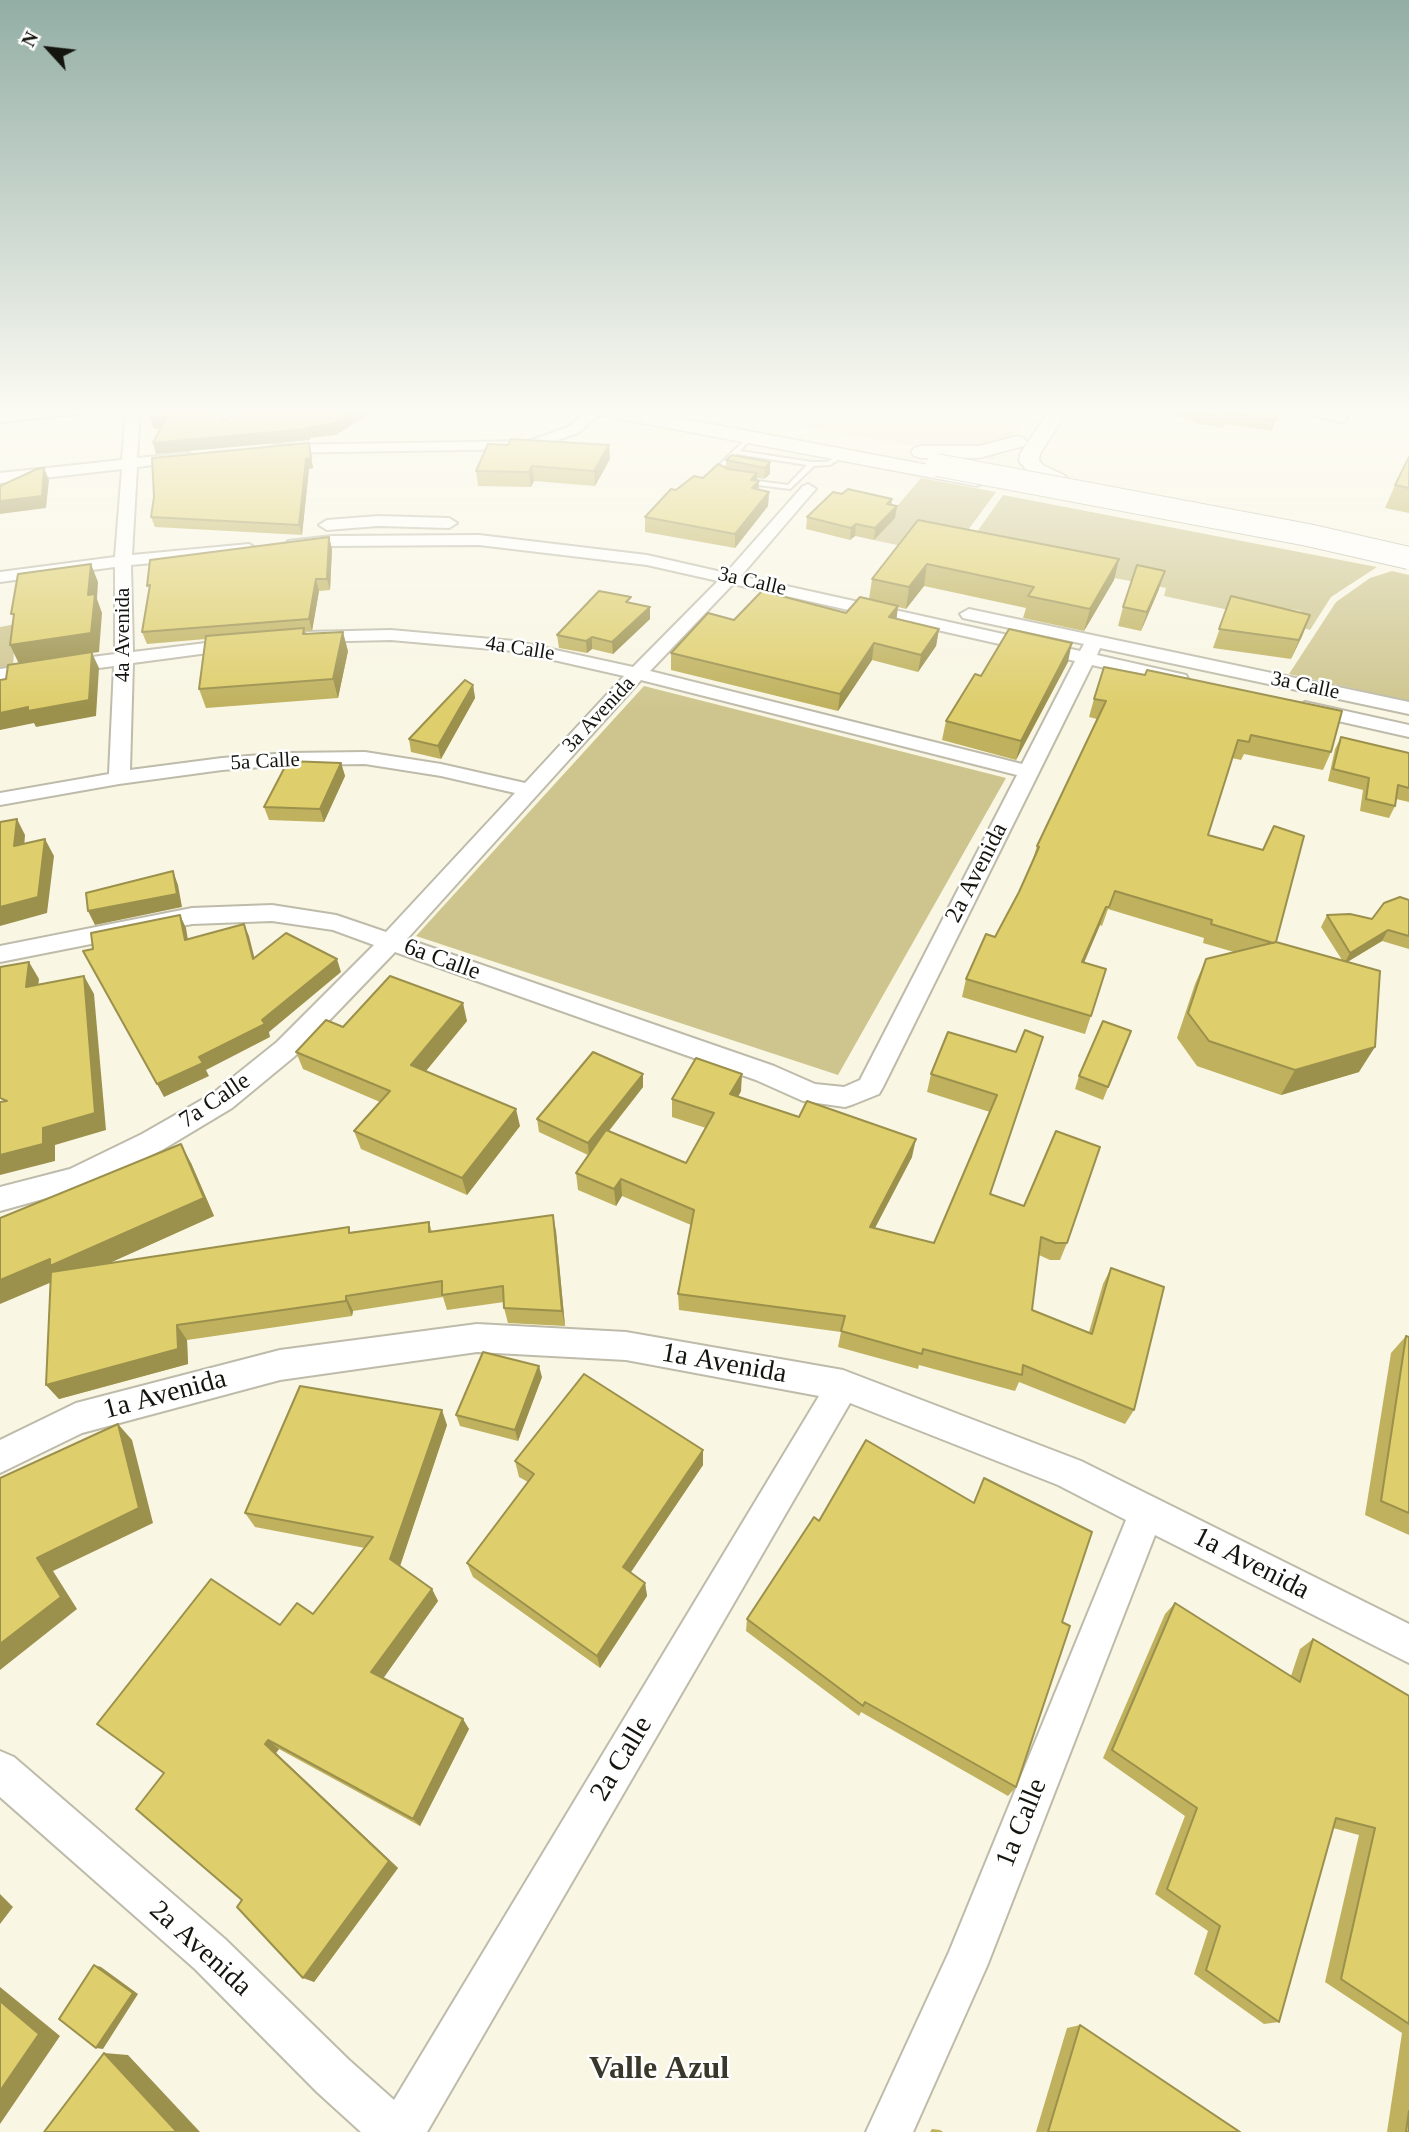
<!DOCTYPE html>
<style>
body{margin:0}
#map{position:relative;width:1409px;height:2132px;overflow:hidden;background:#f9f6e4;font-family:"Times New Roman",serif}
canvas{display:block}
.north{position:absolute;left:14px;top:14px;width:70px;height:70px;-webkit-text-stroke:5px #fff;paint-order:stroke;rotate:297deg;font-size:19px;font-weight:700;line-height:28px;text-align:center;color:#15150f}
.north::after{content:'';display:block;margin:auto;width:24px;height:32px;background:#15150f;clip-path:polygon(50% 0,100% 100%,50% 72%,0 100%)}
</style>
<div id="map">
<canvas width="1409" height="2132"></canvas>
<div class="north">N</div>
</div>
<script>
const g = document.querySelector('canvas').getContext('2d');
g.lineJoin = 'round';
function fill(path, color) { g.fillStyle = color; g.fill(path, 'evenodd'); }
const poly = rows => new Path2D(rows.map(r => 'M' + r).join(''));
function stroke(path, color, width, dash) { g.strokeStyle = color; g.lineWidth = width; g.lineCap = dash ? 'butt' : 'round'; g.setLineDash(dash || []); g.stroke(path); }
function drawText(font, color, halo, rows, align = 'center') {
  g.font = font + ' "Times New Roman",serif'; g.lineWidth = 5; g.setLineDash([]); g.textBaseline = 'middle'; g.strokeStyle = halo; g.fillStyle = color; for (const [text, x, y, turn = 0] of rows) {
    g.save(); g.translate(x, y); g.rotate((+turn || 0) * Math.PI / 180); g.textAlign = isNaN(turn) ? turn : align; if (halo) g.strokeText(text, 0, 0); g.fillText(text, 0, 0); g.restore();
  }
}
fill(poly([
 [708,409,1032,409,994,460]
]), '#eeead1');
fill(poly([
 [921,478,996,492,949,556,869,539],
 [1003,495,1377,567,1331,597,1310,630,1293,625,1301,611,1271,606,1266,618,1164,596,1166,588,965,549],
 [1392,571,1409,575,1409,701,1289,674,1336,602,1370,578],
 [16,624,13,666,0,669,0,627],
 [644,686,1006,778,838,1075,416,936]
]), '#cec58e');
const lane = poly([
 [749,436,752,438,740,451,812,462,827,462,840,454,845,455,830,465,814,466,790,489,742,483,738,481,742,479,788,485,807,465,737,454,722,468,723,473,727,476,727,478,717,475,717,467,749,436]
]);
const street = poly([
 [44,409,95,409,88,413,0,422,0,414,44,409],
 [126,409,140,409,137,458,188,453,195,457,188,461,137,467,132,555,249,544,257,549,249,554,131,565,133,652,238,639,247,644,238,649,133,663,130,770,222,758,288,753,365,752,441,764,525,783,624,676,514,651,391,640,307,642,298,637,307,632,391,630,514,641,633,667,718,581,647,565,479,545,332,546,294,549,288,547,286,544,288,541,332,536,479,535,647,555,726,573,803,486,808,484,816,489,813,492,741,576,1080,651,1084,644,963,618,960,614,969,609,1409,702,1409,714,1100,648,1097,655,1186,675,1188,679,1179,685,1092,665,883,1087,879,1094,854,1104,845,1107,803,1101,756,1080,395,952,295,1056,232,1108,162,1150,86,1187,0,1211,0,1187,70,1169,142,1134,212,1094,277,1042,374,945,333,930,272,921,192,924,0,962,0,946,192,908,272,905,336,915,386,932,515,793,441,776,365,764,288,765,222,770,119,784,0,805,0,793,109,774,114,666,0,681,0,669,115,654,115,567,0,582,0,572,115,557,122,469,0,483,0,473,122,460,126,409],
 [733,584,1075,661,1022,764,650,671,733,584],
 [641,680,1017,775,860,1080,844,1087,815,1084,774,1066,407,939,641,680],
 [590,409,606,409,578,433,531,449,275,453,268,449,275,445,529,441,568,427,590,409],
 [1290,409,1319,409,1346,415,1348,418,1341,422,1290,409],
 [378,516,449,518,457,523,449,528,378,526,327,530,319,525,327,520,378,516],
 [1305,702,1409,725,1409,737,1298,712,1295,708,1305,702],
 [477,1324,626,1332,843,1370,1081,1461,1409,1624,1409,1663,1155,1535,987,1966,913,2132,866,2132,949,1952,1126,1520,1058,1485,850,1403,427,2132,361,2132,317,2092,195,1969,0,1797,0,1751,14,1757,225,1939,349,2060,394,2100,819,1396,626,1360,477,1352,280,1380,82,1433,0,1473,0,1440,76,1403,280,1350,477,1324]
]);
const secondary = poly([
 [590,409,632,409,976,474,983,476,987,480,983,484,976,486,599,415,590,409],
 [1050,409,1069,409,1040,454,1039,460,1043,465,1064,475,1068,479,1064,483,1057,485,1029,473,1019,461,1020,454,1050,409],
 [1017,436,1024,438,1027,442,1024,446,979,458,921,458,914,456,911,452,914,448,921,446,979,446,1017,436]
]);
stroke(lane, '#bebbaa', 4);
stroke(street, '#bebbaa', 4);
stroke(secondary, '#bebbaa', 3);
fill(lane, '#fff');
fill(street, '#fff');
fill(secondary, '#fff');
const secondaryBridge = poly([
 [937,465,1308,535,1409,558]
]);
stroke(secondaryBridge, '#bebbaa', 24, []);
stroke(secondaryBridge, '#fff', 22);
fill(poly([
 [1155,409,1279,409,1272,431,1226,424,1223,428,1200,424],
 [309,443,313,468,309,469,302,535,155,527,151,517],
 [609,445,610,459,595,486,534,481,531,487,478,486,476,471],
 [1409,457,1409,513,1385,508,1395,485],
 [726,460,770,462,770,474,764,479,757,478,759,490,769,492,768,506,735,548,645,532,645,517,676,490,726,468],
 [892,499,892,505,895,518,874,540,855,536,850,540,806,529,807,517],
 [918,520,1119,559,1114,580,1084,631,1023,618,1026,608,924,586,906,609,898,607,896,619,939,629,936,646,918,672,872,660,838,711,671,670,671,653,734,620,846,613,869,599,872,579],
 [329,537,332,549,330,590,319,591,312,631,305,631,306,634,348,651,338,698,206,708,199,689,206,639,147,644,142,632],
 [1159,589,1141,631,1118,626,1123,607],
 [1231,596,1303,634,1291,659,1213,648],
 [632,603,650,607,650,619,613,654,592,649,587,653,559,648,557,635],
 [1068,662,1016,760,942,740,946,721,981,676],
 [473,685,475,698,441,759,411,752,409,739],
 [1094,699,1331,752,1323,770,1244,754,1241,760,1232,758,1208,835,1276,942,1342,960,1321,927,1327,915,1372,919,1409,900,1409,949,1382,941,1347,962,1359,1072,1281,1095,1197,1066,1177,1038,1195,984,1206,959,1234,952,1203,943,1204,938,1108,909,1102,926,1100,925,1084,963,1106,969,1085,1034,962,997,966,979,995,937,1019,892,1033,859,1037,846,1097,719,1089,717],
 [1341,737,1409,753,1409,802,1396,799,1395,806,1389,818,1360,811,1363,790,1328,781,1335,749],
 [341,763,345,776,324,822,269,820,264,807],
 [467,1021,426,1071,520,1126,467,1195,361,1149,354,1131,380,1102,303,1069,296,1052,343,1027],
 [1131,1031,1103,1100,1075,1089,1079,1076],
 [1016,1052,991,1194,1067,1243,1060,1260,1050,1260,1039,1255,1032,1310,1089,1332,1103,1284,1111,1268,1134,1410,1125,1424,1019,1382,1015,1391,919,1365,918,1369,838,1347,841,1332,679,1310,678,1294,691,1225,622,1196,616,1206,578,1190,576,1173,588,1155,539,1132,537,1119,643,1074,643,1087,609,1131,686,1163,706,1128,672,1117,672,1099,741,1091,738,1097,912,1157,875,1228,934,1243,990,1112,927,1092,931,1074],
 [191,1163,214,1216,109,1263,429,1222,432,1232,556,1231,565,1326,508,1323,504,1308,504,1302,447,1310,443,1297,353,1311,352,1316,187,1340,188,1364,59,1399,46,1385,51,1282],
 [1406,1336,1409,1337,1409,1535,1365,1515,1391,1353],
 [542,1377,518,1441,460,1426,456,1415],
 [447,1425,400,1566,432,1589,438,1601,383,1678,469,1729,420,1826,279,1749,276,1753,398,1868,314,1982,242,1900,164,1773,280,1625,313,1614,365,1548,255,1527,245,1513],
 [515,1461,703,1465,630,1573,645,1583,647,1596,600,1668,473,1577,467,1563,528,1482,519,1477],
 [1175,1603,1291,1676,1300,1649,1313,1639,1409,1696,1409,2132,1387,2132,1402,2033,1325,1982,1359,1835,1333,1828,1279,2022,1264,2024,1194,1974,1208,1931,1155,1894,1185,1816,1103,1758,1165,1614],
 [747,1619,1062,1622,1016,1787,1008,1796,861,1712,859,1716,746,1631],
 [1080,2025,1240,2132,1036,2132,1067,2028],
 [932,2129,940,2130,943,2132,930,2132]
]), '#bfb15d');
fill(poly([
 [222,409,224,409,226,431,223,421],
 [358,409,377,409,336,435,310,438,310,440,156,454,153,443,307,427],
 [166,417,169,427,154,429,150,418],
 [309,443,313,468,309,469,302,535,299,525,306,459],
 [609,445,610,459,595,486,594,471],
 [770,462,770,474,764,479,765,468],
 [532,466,534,481,531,487,529,472],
 [44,468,49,480,46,508,0,514,0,501],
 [757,473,757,483,759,481,758,496,751,502,751,480],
 [769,492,768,506,735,548,735,534],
 [897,506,895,518,874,540,875,528],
 [856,524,855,536,850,540,851,528],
 [329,537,332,549,330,590,327,579],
 [1119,559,1114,580,1084,631,1090,609],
 [91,564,98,582,97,599,102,613,99,652,92,653,99,668,96,716,36,727,34,723,0,730,0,713,19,664,10,645,88,595],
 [927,564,924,586,906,609,909,587],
 [1165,571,1159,589,1141,631,1147,612],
 [316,579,319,591,312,631,309,619],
 [898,606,896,623,889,617],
 [650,607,650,619,613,654,612,642],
 [1310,615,1303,634,1291,659,1299,640],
 [939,629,936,646,918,672,921,655],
 [343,632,348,651,338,698,333,679],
 [592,637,592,649,587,653,586,641],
 [874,643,872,660,838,711,840,694],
 [1072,643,1068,662,1016,760,1021,741],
 [473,685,475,698,441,759,438,746],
 [341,763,345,776,324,822,320,809],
 [17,819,25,835,23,863,14,846],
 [45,839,54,856,47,913,0,926,0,907],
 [173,871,178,885,182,907,95,925,88,911],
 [1106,907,1100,925,1076,981,1082,962],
 [180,915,186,928,190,952,185,940],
 [244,924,249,936,258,972,253,959],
 [1388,930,1382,941,1344,964,1350,953],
 [337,959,341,972,269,1032,270,1037,206,1070,209,1076,164,1097,157,1084,199,1057,262,1020],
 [29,962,39,979,36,1005,26,987],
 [84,976,94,994,106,1130,55,1145,55,1161,0,1175,0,1155,43,1128],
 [463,1003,467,1021,416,1083,411,1065],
 [1375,1047,1359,1072,1281,1095,1295,1070],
 [643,1074,643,1087,589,1156,588,1143],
 [742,1074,741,1091,730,1112,730,1094],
 [516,1109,520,1126,467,1195,462,1178],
 [916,1139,912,1157,867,1243,870,1227],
 [181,1144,191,1163,214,1216,63,1284,59,1279,0,1304,0,1280],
 [621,1179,622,1196,616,1206,614,1189],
 [553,1215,556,1231,565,1326,562,1311],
 [346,1296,353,1311,352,1316,346,1301],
 [177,1325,187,1340,188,1364,59,1399,46,1385],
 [539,1366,542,1377,518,1441,515,1430],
 [442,1410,447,1425,398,1572,390,1559],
 [118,1424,132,1440,153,1523,53,1571,77,1609,0,1670,0,1644,37,1558],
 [703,1450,703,1465,625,1581,623,1567],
 [645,1583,647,1596,600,1668,597,1656],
 [432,1589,438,1601,380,1683,371,1672],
 [463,1719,469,1729,420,1826,413,1819],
 [268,1740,279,1749,276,1753,398,1868,314,1982,303,1978,265,1744],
 [0,1894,13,1907,0,1924],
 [94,1965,101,1967,138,1994,103,2049,96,2048],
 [0,1987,60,2036,0,2124],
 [104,2053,128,2055,200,2132,177,2132]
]), '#9b904c');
const building = poly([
 [151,409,222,409,223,421,244,409,358,409,333,424,307,427,308,429,153,443,166,417,150,418,151,409],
 [1191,409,1279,409,1276,420,1229,413,1227,418,1204,413,1191,409],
 [511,439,609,445,594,471,532,466,529,472,476,471,488,444,508,445,511,439],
 [309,443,311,458,306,459,299,525,151,517,154,497,152,458,309,443],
 [732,455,770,462,765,468,726,460,732,455],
 [1409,457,1409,488,1395,485,1409,457],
 [718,464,728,469,757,473,751,480,759,481,752,488,769,492,735,534,645,517,671,489,676,490,694,476,703,478,718,464],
 [44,468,42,496,0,501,0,486,37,469,44,468],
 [848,489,892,499,887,504,897,506,875,528,856,524,851,528,807,517,833,492,842,494,848,489],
 [918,520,1119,559,1090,609,1028,596,1034,587,927,564,909,587,872,579,918,520],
 [329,537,327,579,316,579,309,619,142,632,150,585,147,586,150,560,329,537],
 [91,564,88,595,95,594,91,633,10,645,14,614,11,614,18,574,91,564],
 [1137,565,1165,571,1147,612,1123,607,1137,565],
 [599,591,631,597,626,602,650,607,612,642,592,637,586,641,557,635,599,591],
 [762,591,846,613,860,597,898,606,889,617,939,629,921,655,874,643,840,694,671,653,708,613,734,620,762,591],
 [1231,596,1310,615,1299,640,1219,629,1231,596],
 [304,628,303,634,343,632,333,679,199,689,206,636,304,628],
 [1009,629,1072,643,1021,741,946,721,975,674,981,676,1009,629],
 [92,652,89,700,28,711,28,707,0,713,0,680,6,679,8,665,92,652],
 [1104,667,1145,675,1147,670,1342,711,1331,752,1251,735,1249,742,1238,740,1208,835,1263,850,1274,826,1304,836,1276,942,1273,943,1211,924,1212,920,1115,891,1109,907,1106,907,1082,962,1106,969,1091,1016,966,979,986,934,995,937,1019,892,1039,847,1037,846,1106,701,1094,699,1104,667],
 [465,680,473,685,438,746,409,739,465,680],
 [1341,737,1409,753,1409,788,1398,785,1395,806,1366,799,1369,778,1333,769,1341,737],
 [288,761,341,763,320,809,264,807,288,761],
 [17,819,14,846,45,839,38,897,0,907,0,822,17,819],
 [173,871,177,894,88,911,86,893,173,871],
 [1400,897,1409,900,1409,936,1388,930,1350,953,1327,915,1350,914,1372,919,1384,903,1400,897],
 [180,915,185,940,244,924,253,959,286,933,337,959,262,1020,265,1024,199,1057,203,1063,157,1084,83,951,93,949,91,933,180,915],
 [1276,942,1380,971,1375,1047,1295,1070,1209,1041,1188,1013,1206,959,1276,942],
 [29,962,26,987,84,976,95,1113,43,1128,43,1144,0,1155,0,1102,7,1101,0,1098,0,967,29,962],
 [390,976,463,1003,411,1065,516,1109,462,1178,354,1131,390,1091,296,1052,326,1020,343,1027,390,976],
 [1103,1021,1131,1031,1108,1087,1079,1076,1103,1021],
 [1025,1030,1043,1037,990,1194,1024,1206,1056,1131,1100,1147,1067,1243,1056,1243,1041,1237,1032,1310,1092,1334,1111,1268,1164,1287,1134,1410,1023,1365,1022,1375,923,1349,922,1354,841,1331,845,1316,678,1294,694,1210,621,1179,614,1189,576,1173,606,1130,686,1163,714,1113,672,1099,696,1058,742,1074,730,1094,799,1117,807,1101,916,1139,870,1227,934,1243,997,1095,931,1074,948,1032,1016,1052,1025,1030],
 [593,1052,643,1074,588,1143,537,1119,593,1052],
 [181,1144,204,1198,50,1266,50,1259,0,1280,0,1218,181,1144],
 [553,1215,562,1311,504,1308,503,1286,442,1295,442,1281,346,1296,346,1301,177,1325,178,1349,46,1385,51,1272,349,1227,349,1233,429,1222,429,1232,553,1215],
 [1406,1336,1409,1337,1409,1513,1381,1501,1406,1336],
 [483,1352,539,1366,515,1430,456,1415,483,1352],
 [584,1374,703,1450,623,1567,645,1583,597,1656,467,1563,534,1474,515,1461,584,1374],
 [300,1386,442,1410,390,1559,432,1589,371,1672,463,1719,413,1819,268,1740,265,1744,389,1861,303,1978,237,1907,242,1900,136,1809,164,1773,97,1724,211,1579,280,1625,297,1603,313,1614,373,1537,245,1513,300,1386],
 [118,1424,139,1508,37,1558,61,1597,0,1644,0,1478,118,1424],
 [866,1440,974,1503,984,1478,1092,1532,1062,1622,1070,1626,1016,1787,865,1702,863,1706,747,1619,814,1517,819,1521,866,1440],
 [1175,1603,1300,1682,1313,1639,1409,1696,1409,2024,1341,1979,1375,1828,1336,1818,1279,2022,1206,1970,1220,1926,1167,1889,1197,1808,1112,1750,1175,1603],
 [94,1965,133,1993,96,2048,59,2019,94,1965],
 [0,2001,39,2034,0,2091,0,2001],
 [1080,2025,1240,2132,1048,2132,1080,2025],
 [104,2053,177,2132,44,2132,104,2053],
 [1409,2111,1409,2132,1406,2132,1409,2111]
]);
fill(building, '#dece6c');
stroke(building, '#9b904c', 2);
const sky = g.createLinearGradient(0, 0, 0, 708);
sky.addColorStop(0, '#93aea5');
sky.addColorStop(0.58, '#fcfbf3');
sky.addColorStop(1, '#fcfbf300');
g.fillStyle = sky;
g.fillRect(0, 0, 1409, 708);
drawText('21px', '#15150f', '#fff', [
 ["3a Calle",752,582,13],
 ["4a Avenida",123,635,-90],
 ["4a Calle",520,649,9],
 ["3a Calle",1305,686,12],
 ["3a Avenida",599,715,-47],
 ["5a Calle",265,762,-3]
]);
drawText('24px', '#15150f', '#fff', [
 ["2a Avenida",977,873,-63],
 ["6a Calle",442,960,20],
 ["7a Calle",215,1101,-34]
]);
drawText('28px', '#15150f', '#fff', [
 ["1a Avenida",724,1364,10],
 ["1a Avenida",165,1395,-15],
 ["1a Avenida",1251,1564,27],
 ["2a Calle",622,1759,-59],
 ["1a Calle",1022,1823,-68],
 ["2a Avenida",200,1949,42]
]);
drawText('bold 32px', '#3a382a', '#fff', [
 ["Valle Azul",659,2070]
]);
</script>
